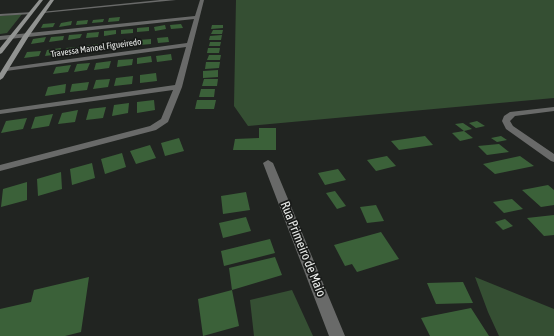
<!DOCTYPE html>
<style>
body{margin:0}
canvas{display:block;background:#212421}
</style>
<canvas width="554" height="336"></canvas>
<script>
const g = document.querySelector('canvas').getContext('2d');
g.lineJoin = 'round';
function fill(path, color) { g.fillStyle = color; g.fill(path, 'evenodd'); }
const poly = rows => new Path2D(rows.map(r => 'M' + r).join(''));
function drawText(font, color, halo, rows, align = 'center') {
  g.font = font + ' "Asap Condensed",sans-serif'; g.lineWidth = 3.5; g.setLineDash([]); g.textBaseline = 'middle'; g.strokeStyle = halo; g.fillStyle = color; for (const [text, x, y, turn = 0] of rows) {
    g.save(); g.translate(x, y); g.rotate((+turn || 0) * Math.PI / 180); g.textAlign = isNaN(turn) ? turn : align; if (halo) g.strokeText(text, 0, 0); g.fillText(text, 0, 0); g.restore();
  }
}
fill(poly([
 [236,0,554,0,554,98,248,126,234,106],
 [22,14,7,33,0,34,0,16],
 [475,277,554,309,554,336,499,336,488,312],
 [292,290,313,336,254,336,250,300]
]), '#354f33');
fill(poly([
 [120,17,119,21,108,22,109,18],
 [104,19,103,22,92,23,93,20],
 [88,20,87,24,76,25,77,21],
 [72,21,71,25,59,27,61,23],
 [55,23,53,27,41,28,43,24],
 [181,24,183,28,171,29,170,25],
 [165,25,166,29,155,31,154,27],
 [212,25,223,25,223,28,211,29],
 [149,27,149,31,137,32,137,28],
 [133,29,133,33,121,34,121,30],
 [116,30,116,34,104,36,104,31],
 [213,30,223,30,222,34,211,34],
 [99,32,98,37,86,38,87,33],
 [82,34,80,38,68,40,69,35],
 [222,35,221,40,209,40,210,36],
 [64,36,63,40,49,42,51,37],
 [46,37,44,42,31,44,33,39],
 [168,37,169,42,158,43,157,38],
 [151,39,151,44,140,45,139,40],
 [132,41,133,46,121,47,121,42],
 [210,42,221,42,220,46,209,46],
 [117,43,116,48,103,49,104,44],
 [98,44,98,50,84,51,85,46],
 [79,47,78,52,64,54,66,48],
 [61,48,60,54,45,56,47,50],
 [208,48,220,48,219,53,207,53],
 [41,51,39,56,24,58,27,52],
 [171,54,172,60,157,62,156,56],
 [209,55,221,55,220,60,207,60],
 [151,56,152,62,137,64,137,58],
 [133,59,132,65,117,67,118,60],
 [111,61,109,68,94,70,96,63],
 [206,62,220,62,219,68,205,69],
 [90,63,87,70,74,72,77,64],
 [71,65,68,72,53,74,56,67],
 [218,70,218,77,203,78,203,71],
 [156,73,157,81,140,83,140,75],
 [133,76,132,84,114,86,116,78],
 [110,79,108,87,93,89,96,80],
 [204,79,218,79,217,86,202,86],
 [89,82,87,90,70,92,72,84],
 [66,84,65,93,45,96,48,87],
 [201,89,215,89,214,97,199,97],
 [154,100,155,110,137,113,137,102],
 [197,100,216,100,214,109,195,109],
 [129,103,128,113,112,116,114,105],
 [106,107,103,118,86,120,89,109],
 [78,110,75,122,58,124,62,113],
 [53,114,49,126,31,129,35,117],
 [27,118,23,129,1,133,6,121],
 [477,121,485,126,476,128,469,123],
 [463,123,472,129,464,131,455,124],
 [259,128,276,128,276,150,233,150,235,139,259,138],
 [464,131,473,138,460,141,452,133],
 [425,136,433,145,399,150,391,141],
 [501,136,507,140,497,142,491,138],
 [179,138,184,151,165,156,161,143],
 [499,144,509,152,487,155,478,146],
 [150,145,156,158,136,164,130,151],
 [122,153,126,167,105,174,101,159],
 [387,156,396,166,376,171,367,160],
 [520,156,534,166,495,174,483,164],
 [92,163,95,178,72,185,70,169],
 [338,169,346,180,325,185,318,173],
 [61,172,62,189,38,196,37,179],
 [27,182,27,200,1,207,3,189],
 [548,185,554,190,554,205,541,207,522,190],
 [335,191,346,206,337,209,326,193],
 [246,192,250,210,223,214,221,196],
 [512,199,523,209,504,213,493,202],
 [376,205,384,221,367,223,360,207],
 [554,215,554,235,544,236,527,218],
 [246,217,251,231,223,238,219,223],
 [505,219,513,226,503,230,495,222],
 [381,232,399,259,357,272,352,264,345,266,334,245],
 [270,239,275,253,224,266,221,251],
 [275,257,282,275,232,290,229,268],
 [89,277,81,332,65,336,0,336,0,309,31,302,34,290],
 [463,282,473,303,436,304,427,283],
 [232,290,239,326,203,336,198,299],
 [471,308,489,336,430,336,421,318]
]), '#3b6139');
fill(poly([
 [160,0,176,0,43,13,41,12,160,0],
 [200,0,204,0,182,87,168,122,156,130,0,171,0,165,150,126,161,119,173,90,0,114,0,110,175,85,186,47,6,71,4,70,4,68,187,43,194,19,0,40,0,36,195,16,200,0],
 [33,12,31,14,0,16,0,14,33,12],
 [554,107,554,111,515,116,510,121,513,126,554,154,554,162,551,161,506,129,502,121,504,116,510,112,554,107],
 [268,160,273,163,345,336,329,336,263,163,268,160]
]), '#696a69');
fill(poly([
 [39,0,43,0,2,53,0,54,0,48,39,0],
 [50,0,54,0,29,36,3,78,0,80,0,73,23,36,50,0]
]), '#919391');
drawText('9px', '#e9ebe9', '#181a18', [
 ["Travessa Manoel Figueiredo",96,48,-8]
]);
drawText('13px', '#e9ebe9', '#181a18', [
 ["Rua Primeiro de Maio",303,249,68]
]);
</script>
